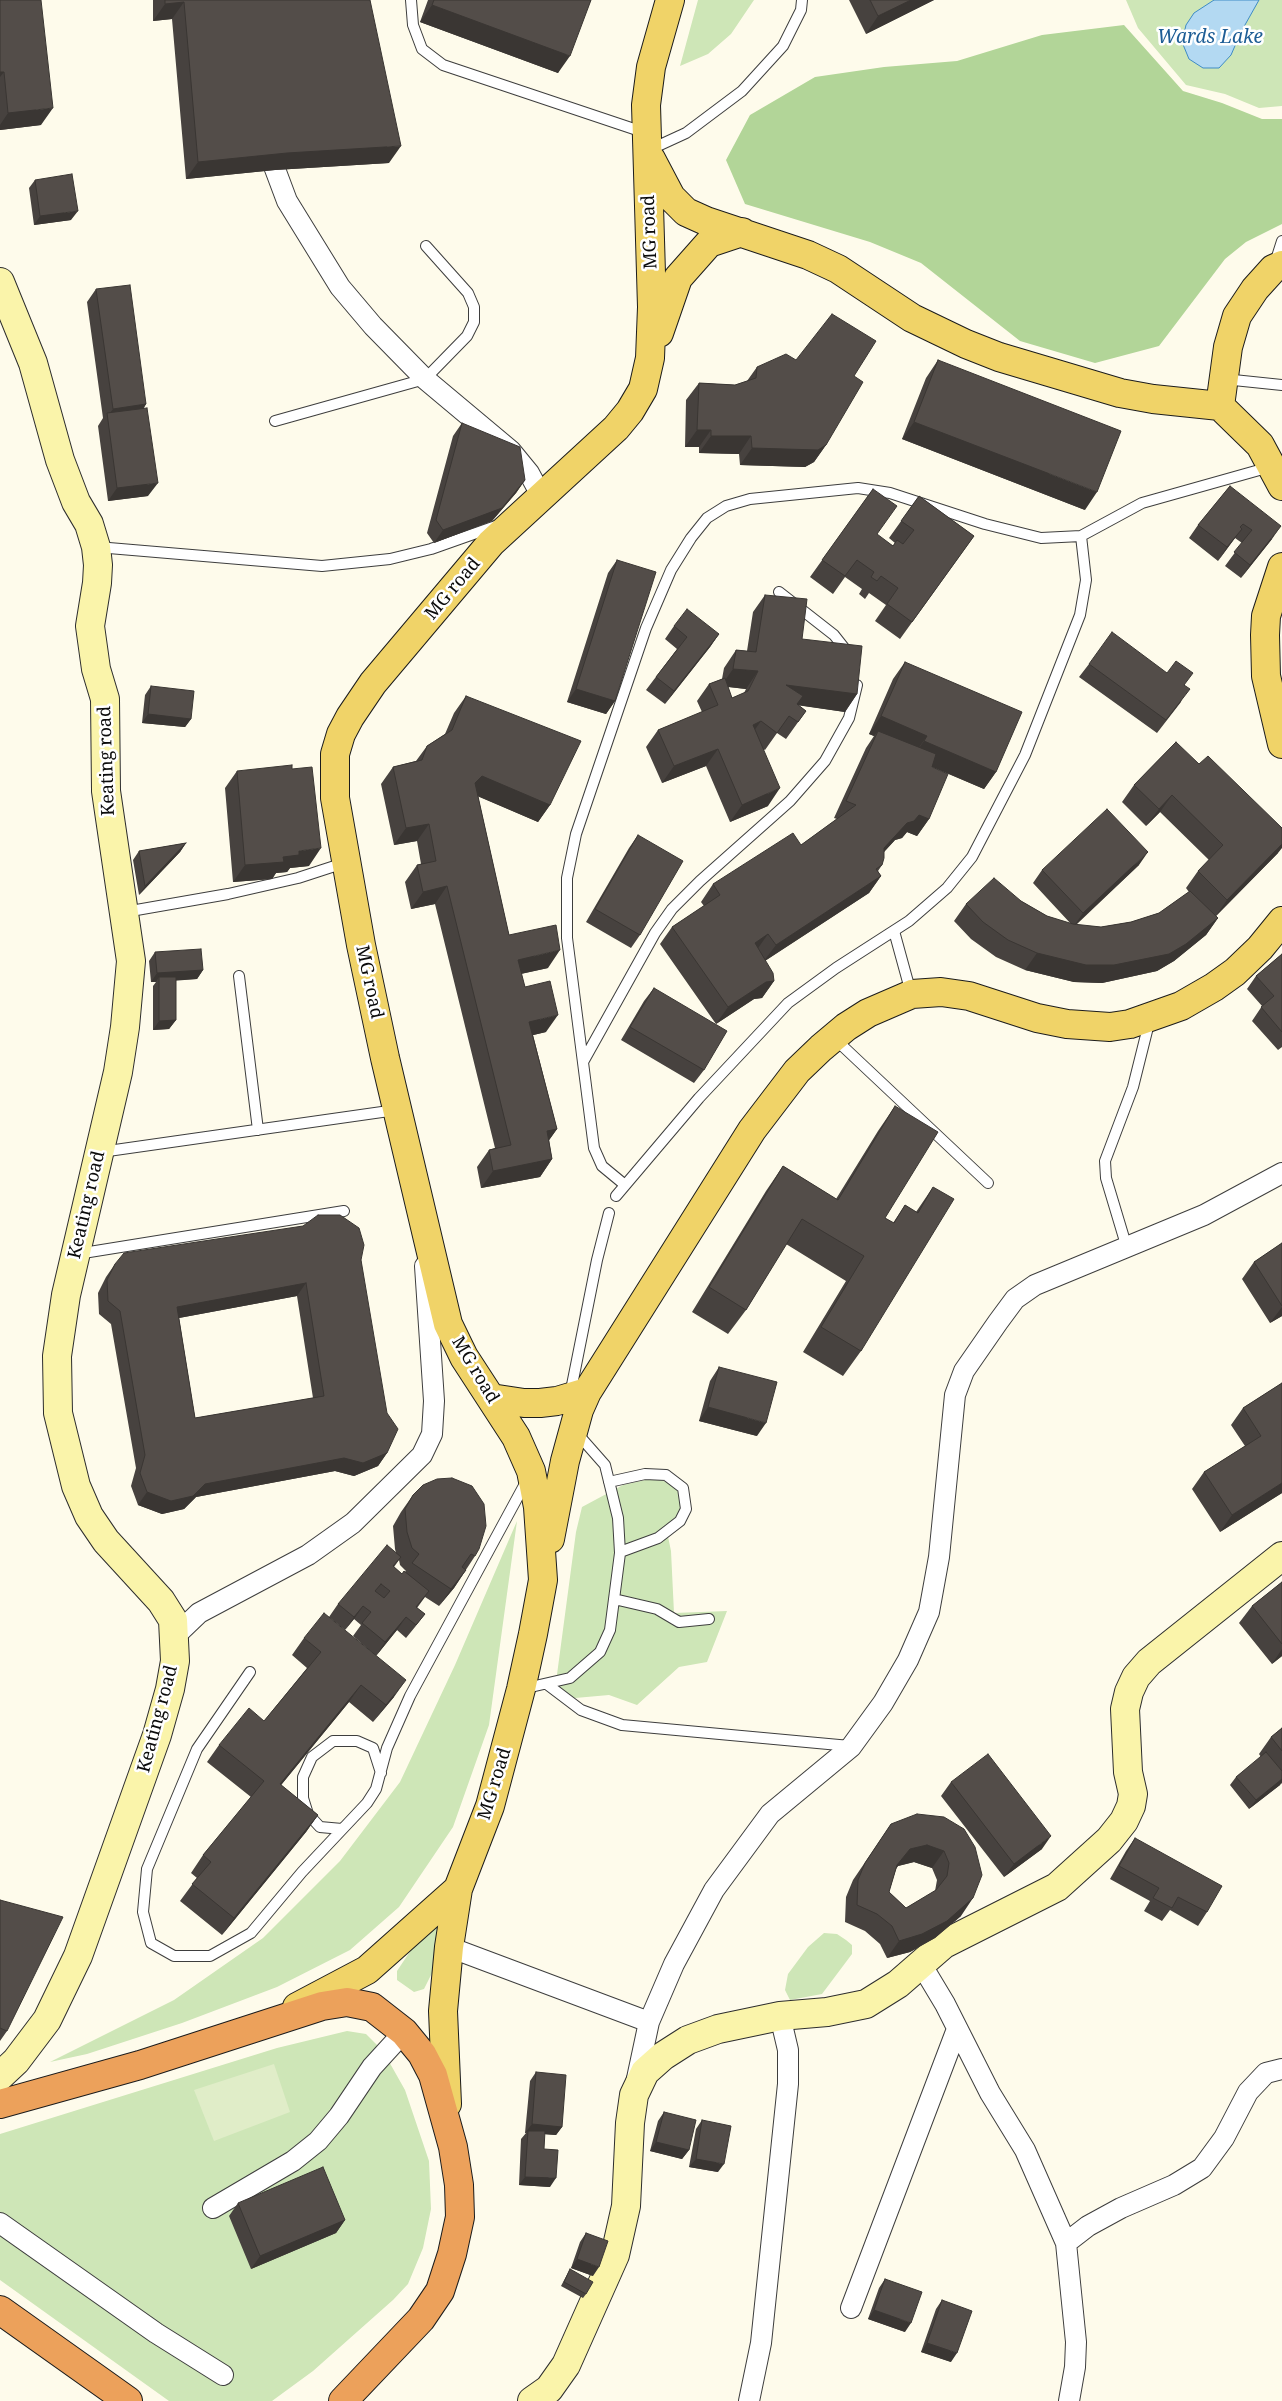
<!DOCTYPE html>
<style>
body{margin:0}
canvas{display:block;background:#fefbeb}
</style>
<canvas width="1282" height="2401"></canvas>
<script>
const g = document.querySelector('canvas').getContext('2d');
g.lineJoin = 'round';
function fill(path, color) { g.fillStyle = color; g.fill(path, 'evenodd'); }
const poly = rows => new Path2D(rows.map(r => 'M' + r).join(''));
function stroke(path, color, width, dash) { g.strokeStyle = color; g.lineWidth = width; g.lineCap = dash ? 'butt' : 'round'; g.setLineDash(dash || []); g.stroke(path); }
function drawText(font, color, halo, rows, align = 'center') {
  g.font = font + ' "Noto Serif",serif'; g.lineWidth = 5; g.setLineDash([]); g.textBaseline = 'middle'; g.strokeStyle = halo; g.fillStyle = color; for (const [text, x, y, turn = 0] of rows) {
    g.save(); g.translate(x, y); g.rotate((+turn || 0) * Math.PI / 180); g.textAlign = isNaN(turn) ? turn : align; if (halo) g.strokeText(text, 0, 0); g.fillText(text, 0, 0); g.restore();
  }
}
fill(poly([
 [698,0,754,0,731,34,708,54,680,66],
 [1126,0,1282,0,1282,106,1259,108,1225,94,1186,85,1138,28],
 [654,1478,670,1483,680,1492,684,1513,666,1527,671,1551,674,1613,727,1611,707,1662,679,1667,637,1705,609,1695,564,1699,554,1697,576,1532,582,1507,623,1485],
 [517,1521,489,1725,453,1827,399,1907,350,1950,277,1987,182,2023,87,2054,50,2062,174,2000,263,1938,340,1861,400,1782,455,1665],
 [439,1924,441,1939,433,1971,424,1989,414,1992,397,1980,397,1971,421,1935],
 [824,1933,837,1934,846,1940,852,1945,852,1954,822,1994,790,2000,785,1990,788,1974,808,1947],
 [347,2031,366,2034,383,2051,405,2090,429,2161,431,2209,423,2248,408,2284,393,2300,313,2371,272,2401,169,2401,0,2280,0,2134,277,2048]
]), '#cee6b7');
fill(poly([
 [1124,25,1183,91,1222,103,1262,119,1282,119,1282,224,1246,242,1225,259,1159,346,1095,363,1020,341,921,263,870,242,745,204,726,160,750,115,815,77,884,67,957,61,1042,35]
]), '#b2d598');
fill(poly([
 [274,2064,290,2112,214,2141,194,2090]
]), '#e0edc8');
const water = poly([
 [1214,0,1259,0,1241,32,1231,55,1219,68,1203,68,1189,59,1182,42,1186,25,1194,13,1214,0]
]);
fill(water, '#b3d9f2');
stroke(water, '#3e8bc5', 1);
const lane = poly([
 [411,0,413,25,422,49,443,65,646,133],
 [649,150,686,133,742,91,783,46,801,10,802,0],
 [1275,263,1282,241],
 [1224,379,1282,385],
 [275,421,425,379,467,336,474,322,474,307,468,293,426,246],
 [97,547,322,566,390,559,431,549,496,526],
 [779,592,834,635,849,654],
 [125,912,228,894,298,878,344,863],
 [894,931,911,993],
 [239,976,258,1130],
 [834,1038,988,1183],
 [583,1062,655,933,672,909,700,881,790,801,825,761,849,718,857,685],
 [101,1152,396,1110],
 [625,1185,602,1166,594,1148,567,938,567,878,576,834,646,628,671,570,691,538,707,518,726,506,750,499,858,488,890,493,985,524,1041,538,1081,536,1142,503,1270,467],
 [616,1196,699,1098,788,1003,836,968,909,921,947,888,972,857,1025,755,1080,615,1086,580,1081,536],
 [1127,1248,1106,1178,1105,1161,1133,1087,1150,1019],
 [77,1254,344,1211],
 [570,1395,597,1260,609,1213],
 [609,1482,645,1474,666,1475,683,1488,686,1509,680,1521,658,1538,620,1552],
 [614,1599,657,1609,679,1622,709,1619],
 [250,1672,197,1749,147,1869,143,1912,151,1943,174,1956,210,1956,251,1933,302,1872,367,1803,376,1789,387,1748,410,1696,527,1480],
 [548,1685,581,1710,622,1725,850,1746],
 [522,1689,570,1678,600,1652,610,1630,620,1553,618,1518,605,1465,575,1431],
 [342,1829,320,1827,308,1814,303,1798,303,1777,312,1757,333,1741,357,1741,373,1748,381,1773]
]);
const street = poly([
 [266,145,287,201,340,287,373,326,425,379,511,451,529,473,542,497],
 [175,1636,199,1613,308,1555,353,1523,422,1455,432,1434,434,1401,425,1266],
 [449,1947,649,2022],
 [921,1964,945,2004,990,2093,1025,2150,1066,2243,1076,2342,1075,2367,1069,2401],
 [636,2083,649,2022,674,1964,714,1890,770,1814,851,1747,883,1703,908,1660,929,1612,939,1557,955,1395,964,1371,998,1322,1015,1299,1035,1285,1204,1215,1282,1173],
 [213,2208,293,2161,318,2141,339,2116,372,2067,404,2032],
 [0,2223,156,2333,223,2375],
 [1066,2243,1088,2226,1121,2208,1174,2185,1202,2168,1224,2138,1248,2092,1266,2073,1282,2069],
 [851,2308,957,2029],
 [749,2401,761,2343,788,2084,788,2050,780,2016]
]);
const secondary = poly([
 [0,282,33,363,60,460,76,502,89,524,96,547,98,565,97,583,90,626,96,669,105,699,106,791,131,961,125,1027,118,1072,66,1295,57,1356,58,1413,76,1486,89,1516,106,1541,161,1601,173,1620,175,1661,170,1689,157,1735,78,1956,47,2020,16,2061,0,2076],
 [532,2401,549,2389,566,2365,615,2255,626,2206,630,2123,634,2095,645,2072,663,2056,688,2040,718,2029,780,2016,827,2012,866,2004,898,1984,944,1944,1057,1887,1109,1840,1124,1821,1131,1806,1133,1794,1128,1772,1125,1709,1129,1692,1136,1677,1149,1662,1282,1556]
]);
const primary = poly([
 [651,159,671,197,686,212,706,221,808,255,838,269,912,318,966,344,999,357,1120,393,1153,399,1220,406,1260,445,1282,486],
 [659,333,678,278,709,243,742,232],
 [1220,406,1228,347,1237,316,1255,289,1273,269,1282,265],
 [1282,567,1266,616,1265,635,1266,676,1282,744],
 [491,1398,524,1403,540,1403,557,1401,587,1392],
 [550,1539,565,1461,579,1410,587,1392,752,1130,797,1071,821,1048,846,1027,868,1013,912,994,941,992,969,996,1037,1018,1067,1024,1110,1027,1130,1024,1181,1006,1214,987,1235,972,1260,948,1282,921],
 [297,2007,367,1970,458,1889],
 [447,2104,443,2011,449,1947,458,1889,490,1806,521,1689,533,1634,543,1580,538,1507,531,1471,516,1437,464,1357,448,1324,385,1058,361,945,335,798,335,754,341,734,350,717,373,683,491,543,616,428,630,411,643,389,650,358,652,307,646,105,651,67,670,0]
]);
const highway = poly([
 [0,2104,140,2065,322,2006,347,2002,372,2007,404,2032,422,2054,433,2075,453,2147,459,2185,460,2217,452,2254,440,2291,421,2319,343,2401],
 [0,2310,128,2401]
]);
stroke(lane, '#3e3e3e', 12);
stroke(street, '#3e3e3e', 22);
stroke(secondary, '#2d2d2d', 30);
stroke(primary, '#1c1c1c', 30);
stroke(highway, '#1c1c1c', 30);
stroke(lane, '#fff', 10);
stroke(street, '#fff', 20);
stroke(secondary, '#faf4aa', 28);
stroke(primary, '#f0d368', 28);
stroke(highway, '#eca15b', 28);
fill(poly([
 [0,0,41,125,0,130],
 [153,0,370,0,389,163,275,170,186,179,172,19,153,21],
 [428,0,591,0,558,73,420,22],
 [849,0,934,0,866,34],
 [35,180,71,220,34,225,29,188],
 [96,289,146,404,144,408,148,496,108,501,98,426,103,418,87,302],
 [796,360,854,376,826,445,814,462,805,467,740,465,739,454,699,453,699,447,685,447,686,400,699,383,735,385,747,381,757,367],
 [938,360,1085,510,902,439,926,378],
 [462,423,525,480,516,493,492,521,434,543,427,533,453,436],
 [1230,486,1272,539,1241,578,1225,566,1242,543,1235,538,1218,561,1189,538,1198,525],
 [873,489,877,535,893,546,895,543,889,538,919,496,974,536,900,639,875,621,886,605,869,593,865,599,859,594,862,589,845,577,833,594,810,577],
 [617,560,615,701,606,714,567,702,608,573],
 [765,595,802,639,857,694,845,712,798,705,806,711,786,739,777,733,765,750,763,749,768,806,730,822,706,766,662,783,646,747,658,730,702,712,697,701,709,684,722,679,724,668,736,650,747,651,753,612],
 [728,687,746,689,744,693,732,698],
 [674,626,719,634,710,647,665,704,646,690,677,649,665,639],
 [905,662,996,772,984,789,932,767,929,819,917,836,907,832,902,838,895,840,884,852,882,865,878,871,881,876,869,893,765,961,774,981,762,998,754,999,716,1024,660,944,672,927,704,906,701,902,713,884,801,845,837,819,834,818,866,748,874,736,869,734,893,679],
 [1089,664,1167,673,1185,685,1181,702,1157,733,1079,677],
 [151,686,191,719,185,727,142,723,145,695],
 [466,696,550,805,538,822,478,796,509,935,548,968,521,974,525,987,546,1032,533,1035,557,1129,549,1140,552,1159,540,1177,481,1188,477,1167,489,1150,495,1148,435,904,411,909,405,882,417,865,421,864,417,841,394,845,381,784,393,767,416,761,427,746,445,734,454,713],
 [1176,742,1278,853,1216,916,1218,918,1206,935,1174,961,1157,971,1102,983,1074,982,1025,970,996,957,971,939,954,921,966,904,1021,901,1047,916,1071,924,1033,883,1042,870,1139,865,1076,925,1101,927,1131,922,1159,913,1189,892,1186,888,1198,871,1209,860,1160,812,1146,826,1122,802,1134,785],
 [237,771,309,866,290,868,287,872,276,873,272,879,233,882,225,788],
 [638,835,640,935,631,948,586,922,629,848],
 [186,843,180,852,139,895,133,860,139,851],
 [155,952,203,970,197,979,176,980,176,1020,169,1029,153,1030,153,986,156,982,151,982,149,961],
 [1282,954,1282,1047,1278,1050,1252,1021,1262,1006,1247,989,1256,976],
 [654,988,704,1070,694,1083,621,1040,644,1001],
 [895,1106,885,1218,893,1223,905,1205,916,1212,933,1187,861,1351,843,1376,803,1352,846,1281,786,1244,746,1310,728,1334,692,1312,766,1191,783,1166,836,1199,878,1131],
 [1282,1243,1282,1316,1270,1323,1242,1279,1254,1262],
 [361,1260,387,1453,378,1466,354,1476,335,1471,196,1497,184,1509,162,1514,138,1505,131,1486,136,1468,111,1324,99,1314,98,1293,106,1277,115,1264],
 [297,1296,313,1398,195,1418,179,1318],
 [719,1367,757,1436,699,1421,710,1381],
 [1282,1383,1282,1493,1220,1532,1192,1489,1204,1472,1245,1446,1231,1425,1243,1408],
 [413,1495,475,1556,454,1588,439,1606,425,1597,417,1608,425,1614,415,1627,406,1638,397,1630,376,1656,353,1636,361,1625,354,1619,345,1630,329,1617,338,1604,396,1553,395,1549,393,1526,401,1512],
 [399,1560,400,1565,406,1571,402,1574,394,1567],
 [1282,1582,1282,1656,1272,1664,1239,1623,1252,1606],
 [304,1638,394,1697,373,1722,349,1702,281,1785,318,1815,306,1832,222,1935,180,1901,197,1878,191,1873,203,1855,251,1797,207,1762,219,1745,264,1721,307,1668,292,1655],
 [1282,1728,1282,1784,1281,1783,1280,1785,1249,1809,1230,1785,1236,1777,1261,1757,1259,1754,1271,1737],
 [951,1782,1042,1849,1004,1877,941,1796],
 [944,1817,961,1916,935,1938,910,1952,887,1958,880,1944,865,1931,845,1922,846,1897,853,1880,891,1824],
 [914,1862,932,1868,937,1880,935,1891,906,1908,889,1892,896,1869,898,1866],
 [1135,1838,1207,1912,1198,1926,1170,1910,1162,1921,1144,1911,1150,1901,1110,1879,1126,1851],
 [0,1900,7,2031,0,2041],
 [536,2072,562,2127,556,2135,544,2134,544,2149,550,2187,519,2185,521,2139,526,2133,525,2133,530,2081],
 [664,2112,689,2150,682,2159,650,2151,658,2121],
 [702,2120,718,2172,689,2167,696,2129],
 [238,2203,345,2220,336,2233,251,2269,229,2216],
 [586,2233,593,2276,571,2268,580,2242],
 [570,2269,586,2294,583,2298,561,2286],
 [885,2279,905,2332,868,2319,879,2288],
 [942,2300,951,2362,921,2352,936,2309]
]), '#47423f');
fill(poly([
 [911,0,934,0,866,34,878,16],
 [184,2,172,19,153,21,165,4],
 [432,5,570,56,558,73,420,22],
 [0,72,4,72,0,77],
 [53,108,41,125,0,130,0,125,8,113],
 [401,146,389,163,275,170,186,179,198,162,287,153],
 [78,211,71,220,34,225,40,216],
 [146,404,137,417,107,417,113,409],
 [914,422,1097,492,1085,510,902,439],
 [697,430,711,430,699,447,685,447],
 [711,436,751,436,739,454,699,453],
 [826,445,814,462,805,467,740,465,752,448],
 [525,480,516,493,492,521,434,543,443,530],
 [158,483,148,496,108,501,117,488],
 [1281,526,1272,539,1241,578,1250,565],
 [1242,529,1232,542,1218,561,1227,547],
 [719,634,710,647,665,704,674,691],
 [733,669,758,671,746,689,721,686],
 [786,685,857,694,845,712,796,705],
 [576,689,615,701,606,714,567,702],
 [148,714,191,719,185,727,142,723],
 [881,716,927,736,915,753,878,731,874,736,869,734],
 [761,721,749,738,753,725],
 [924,741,996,772,984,789,912,758],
 [718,749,706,766,662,783,674,766],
 [482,776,550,805,538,822,470,793,475,783],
 [780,788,768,806,730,822,742,805],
 [1172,795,1160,812,1146,826,1159,809],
 [919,815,929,819,917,836,907,832,902,838,895,840,872,865,884,848,907,823],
 [429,824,417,841,394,845,406,828],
 [186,843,180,852,139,895,145,886],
 [1282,844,1282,848,1278,853,1215,917,1227,900],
 [321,848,309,866,290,868,287,872,276,873,272,879,233,882,245,865,283,857,299,851],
 [1148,852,1139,865,1074,926,1083,913],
 [881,876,869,893,763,962,776,945],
 [447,886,435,904,411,909,423,892],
 [1218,918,1206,935,1174,961,1157,971,1102,983,1074,982,1025,970,1037,953],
 [768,934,756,951,755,943],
 [560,950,548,968,506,977,518,960],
 [203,970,197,979,159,982,159,977,156,982,151,982,157,973],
 [774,981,762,998,754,999,716,1024,728,1007,766,982],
 [558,1015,546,1032,517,1039,529,1022],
 [176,1020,169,1029,153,1030,159,1021],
 [557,1129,545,1146,547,1131],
 [552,1159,540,1177,481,1188,493,1171],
 [306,1283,297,1296,168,1320,177,1307],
 [1282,1307,1282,1316,1270,1323],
 [708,1407,766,1423,757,1436,699,1421],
 [387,1453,378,1466,354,1476,335,1471,196,1497,184,1509,162,1514,138,1505,147,1492,205,1484,344,1458],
 [1282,1483,1282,1493,1220,1532,1232,1515],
 [466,1570,454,1588,439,1606,451,1589],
 [363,1606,354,1619,345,1630,354,1617],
 [406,1617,397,1630,376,1656,385,1642],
 [1282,1649,1282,1656,1272,1664],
 [406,1680,394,1697,373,1722,386,1705],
 [361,1685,349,1702,268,1801,280,1784],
 [1282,1779,1282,1781,1280,1785,1249,1809,1256,1800],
 [318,1815,306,1832,222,1935,234,1918],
 [1051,1836,1042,1849,1004,1877,1014,1864],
 [927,1845,944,1851,932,1868,914,1862,898,1866,885,1882,897,1865,910,1849],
 [973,1898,961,1916,935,1938,910,1952,887,1958,899,1941],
 [532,2124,562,2127,556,2135,528,2133,528,2131,525,2133],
 [656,2142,689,2150,682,2159,650,2151],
 [696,2159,724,2164,718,2172,689,2167],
 [525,2177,556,2178,550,2187,519,2185],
 [345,2220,336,2233,251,2269,260,2256],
 [577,2259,599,2267,593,2276,571,2268],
 [874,2310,911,2323,905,2332,868,2319],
 [927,2343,957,2353,951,2362,921,2352]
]), '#3a3633');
const building = poly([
 [0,0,41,0,53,108,8,113,4,72,0,72,0,0],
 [165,0,370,0,401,146,287,153,198,162,184,2,165,4,165,0],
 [434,0,591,0,570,56,432,5,434,0],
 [870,0,911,0,878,16,870,0],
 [72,174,78,211,40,216,35,180,72,174],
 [130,285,146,404,113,409,96,289,130,285],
 [832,314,876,341,854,376,863,382,826,445,818,450,752,448,751,436,711,436,711,430,697,430,699,383,735,385,756,378,757,367,786,354,796,360,832,314],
 [938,360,1121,431,1097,492,914,422,938,360],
 [147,408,158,483,117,488,107,413,147,408],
 [462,423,520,447,525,480,502,508,443,530,436,520,462,423],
 [1230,486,1281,526,1250,565,1234,552,1252,530,1243,524,1240,527,1242,529,1227,547,1198,525,1230,486],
 [873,489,897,506,877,534,893,546,897,540,903,544,914,530,901,521,919,496,974,536,912,622,887,604,898,588,881,576,877,581,871,577,874,572,857,560,845,576,822,560,873,489],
 [617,560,656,572,615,701,576,689,617,560],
 [765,595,807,599,802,639,862,646,857,694,786,685,803,696,797,704,806,711,798,722,789,716,777,733,761,721,753,725,780,788,742,805,718,749,674,766,658,730,718,705,709,684,725,678,732,698,748,691,758,671,733,669,736,650,756,652,765,595],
 [687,609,719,634,674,691,656,677,687,637,674,626,687,609],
 [1112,632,1167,673,1176,661,1193,673,1184,685,1190,689,1166,720,1089,664,1112,632],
 [905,662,1022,712,996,772,924,741,927,736,881,716,905,662],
 [151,686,194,691,191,719,148,714,151,686],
 [466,696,581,741,550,805,482,776,475,783,509,935,556,925,560,950,518,960,525,987,550,981,558,1015,529,1022,557,1129,547,1131,552,1159,493,1171,489,1150,511,1145,447,886,423,892,417,865,436,861,429,824,406,828,393,767,422,760,427,746,452,730,466,696],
 [878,731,936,754,932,767,948,774,929,819,919,815,914,821,907,823,884,848,884,858,882,865,876,869,881,876,776,945,768,934,755,943,773,973,774,981,766,982,728,1007,672,927,720,895,713,884,793,833,801,845,856,805,846,801,878,731],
 [1176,742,1199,764,1208,756,1282,828,1282,844,1227,900,1198,871,1223,845,1172,795,1159,809,1134,785,1176,742],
 [292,765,292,769,312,767,321,848,299,851,299,855,283,857,284,862,245,865,237,771,292,765],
 [1107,809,1148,852,1083,913,1042,870,1107,809],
 [638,835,683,861,640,935,595,909,638,835],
 [186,843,145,886,139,851,186,843],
 [994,878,1021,901,1047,916,1073,924,1101,927,1131,922,1159,913,1190,891,1218,918,1186,944,1169,954,1114,965,1086,965,1037,953,1008,940,983,922,966,904,994,878],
 [201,949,203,970,157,973,155,952,201,949],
 [1282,954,1282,1032,1261,1007,1274,996,1256,976,1282,954],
 [159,977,176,977,176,1020,159,1021,159,977],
 [654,988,727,1031,704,1070,630,1027,654,988],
 [895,1106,938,1132,885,1218,894,1223,905,1205,918,1213,933,1187,954,1199,861,1351,821,1327,864,1256,802,1219,746,1310,709,1287,783,1166,838,1200,895,1106],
 [318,1215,340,1215,359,1228,364,1245,361,1260,387,1413,398,1429,387,1453,363,1463,344,1458,205,1484,193,1496,171,1501,147,1492,140,1473,145,1455,120,1311,108,1301,107,1280,115,1264,124,1253,303,1226,318,1215],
 [306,1283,324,1396,195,1418,177,1307,306,1283],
 [1282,1243,1282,1306,1254,1262,1282,1243],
 [719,1367,777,1382,766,1423,708,1407,719,1367],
 [1282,1383,1282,1483,1232,1515,1204,1472,1261,1436,1243,1408,1282,1383],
 [452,1478,472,1486,484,1504,486,1526,479,1549,475,1556,471,1554,462,1567,466,1570,451,1589,412,1563,419,1554,412,1548,407,1532,405,1509,413,1495,423,1485,437,1479,452,1478],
 [387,1545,401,1557,393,1566,402,1574,404,1571,429,1591,416,1607,425,1614,416,1625,406,1617,385,1642,362,1623,371,1612,363,1606,354,1617,338,1604,387,1545],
 [381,1584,390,1591,384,1598,375,1591,381,1584],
 [1282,1582,1282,1644,1252,1606,1282,1582],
 [324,1613,406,1680,386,1705,361,1685,280,1784,318,1815,234,1918,192,1884,211,1862,203,1855,264,1781,219,1745,249,1708,264,1721,321,1652,304,1638,324,1613],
 [1282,1728,1282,1751,1271,1737,1282,1728],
 [1266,1752,1282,1771,1282,1779,1256,1800,1236,1777,1266,1752],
 [988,1754,1051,1836,1014,1864,951,1782,988,1754],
 [917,1814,944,1817,964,1829,975,1847,982,1875,973,1898,947,1921,922,1934,899,1941,892,1926,877,1914,857,1905,858,1880,865,1863,891,1824,917,1814],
 [927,1845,944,1851,949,1863,947,1876,936,1890,906,1908,889,1892,897,1865,910,1849,927,1845],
 [1135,1838,1222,1886,1207,1912,1178,1897,1172,1908,1153,1898,1159,1888,1119,1866,1135,1838],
 [0,1900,63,1917,7,2031,0,2028,0,1900],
 [536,2072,566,2075,562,2127,532,2124,536,2072],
 [664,2112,696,2120,689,2150,656,2142,664,2112],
 [702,2120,731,2126,724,2164,696,2159,702,2120],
 [528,2131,545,2131,544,2149,558,2150,556,2178,525,2177,528,2131],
 [323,2167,345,2220,260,2256,238,2203,323,2167],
 [586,2233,608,2241,599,2267,577,2259,586,2233],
 [570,2269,593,2282,586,2294,564,2282,570,2269],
 [885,2279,922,2292,911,2323,874,2310,885,2279],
 [942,2300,972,2311,957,2353,927,2343,942,2300]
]);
fill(building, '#534d49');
stroke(building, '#3a3633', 1);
drawText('18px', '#0b0b0b', '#fff', [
 ["MG road",650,232,-92],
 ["MG road",453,589,-50],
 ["Keating road",107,761,-92],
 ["MG road",369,982,78],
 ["Keating road",87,1205,-77],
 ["MG road",475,1370,59],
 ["Keating road",158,1719,-75],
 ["MG road",495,1784,-73]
]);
drawText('italic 19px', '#1d5d95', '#fff', [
 ["Wards Lake",1210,38]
]);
</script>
